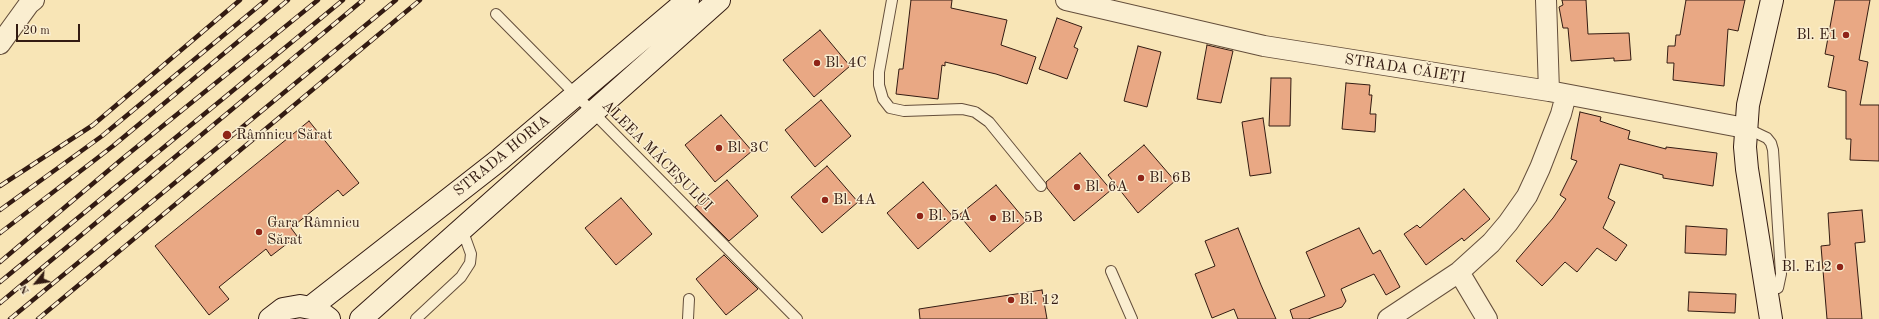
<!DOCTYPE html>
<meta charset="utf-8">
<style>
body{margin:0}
#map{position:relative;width:1879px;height:319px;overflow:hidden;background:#f8e5b6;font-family:"Old Standard TT",serif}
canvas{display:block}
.north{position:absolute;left:16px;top:263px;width:40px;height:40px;-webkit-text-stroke:3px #faeed0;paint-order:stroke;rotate:240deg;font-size:11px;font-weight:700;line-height:16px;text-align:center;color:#331b12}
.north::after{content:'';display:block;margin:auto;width:14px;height:18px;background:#331b12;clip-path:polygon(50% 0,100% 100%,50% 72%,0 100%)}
.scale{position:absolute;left:16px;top:24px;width:64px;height:18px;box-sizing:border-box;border:2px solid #331b12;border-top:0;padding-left:5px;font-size:12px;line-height:14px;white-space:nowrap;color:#331b12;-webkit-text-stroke:3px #faeed0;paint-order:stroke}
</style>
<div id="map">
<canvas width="1879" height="319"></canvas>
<div class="north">N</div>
<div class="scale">20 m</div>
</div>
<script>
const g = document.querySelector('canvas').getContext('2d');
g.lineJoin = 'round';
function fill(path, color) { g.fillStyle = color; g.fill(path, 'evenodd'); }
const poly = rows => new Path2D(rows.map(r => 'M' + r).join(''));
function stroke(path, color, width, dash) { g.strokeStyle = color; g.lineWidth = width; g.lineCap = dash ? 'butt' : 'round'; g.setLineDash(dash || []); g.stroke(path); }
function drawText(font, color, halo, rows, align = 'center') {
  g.font = font + ' "Old Standard TT",serif'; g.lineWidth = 3; g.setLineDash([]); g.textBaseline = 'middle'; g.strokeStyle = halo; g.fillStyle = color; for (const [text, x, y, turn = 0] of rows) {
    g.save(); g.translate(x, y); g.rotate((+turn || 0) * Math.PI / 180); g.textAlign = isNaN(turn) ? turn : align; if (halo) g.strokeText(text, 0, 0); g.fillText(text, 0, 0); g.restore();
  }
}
const building = poly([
 [911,0,952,0,951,8,1007,20,1001,45,1036,57,1027,84,996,74,945,62,945,66,942,65,938,99,896,94,899,69,903,69,911,0],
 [1562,0,1586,0,1588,34,1629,33,1631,60,1614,61,1614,58,1571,61,1568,28,1563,28,1559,7,1563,5,1562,0],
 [1686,0,1745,0,1738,31,1728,29,1724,86,1673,80,1674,63,1667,63,1668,46,1675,46,1676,35,1680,35,1686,0],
 [1835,0,1870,0,1859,60,1868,62,1860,105,1879,105,1879,161,1850,160,1851,139,1846,139,1846,91,1828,87,1834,56,1825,54,1835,0],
 [1057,18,1082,27,1074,47,1078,49,1067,79,1039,69,1057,18],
 [820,30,850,66,814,97,783,60,820,30],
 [1207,45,1233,51,1221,103,1197,99,1207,45],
 [1138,46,1161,52,1147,107,1124,101,1138,46],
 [1271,78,1291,78,1290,126,1269,126,1271,78],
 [1346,83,1370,85,1369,95,1372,95,1370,114,1376,114,1375,132,1342,129,1346,83],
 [821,100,851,136,815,167,785,130,821,100],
 [1580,112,1601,117,1600,121,1630,131,1628,139,1666,149,1666,147,1717,153,1713,186,1663,178,1663,175,1620,164,1608,198,1615,202,1603,228,1627,245,1616,261,1597,248,1577,272,1565,262,1542,286,1516,261,1553,218,1566,199,1560,195,1577,161,1571,159,1580,112],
 [721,115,752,151,715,182,685,145,721,115],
 [1263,118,1271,173,1250,176,1242,122,1263,118],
 [309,121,359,183,343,196,338,190,291,228,297,236,271,256,266,249,219,287,229,299,209,315,155,246,309,121],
 [1144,145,1175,181,1138,213,1108,175,1144,145],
 [1080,153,1111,190,1074,221,1047,188,1046,182,1080,153],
 [827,166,858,202,822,233,791,197,827,166],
 [727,180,758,216,729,241,695,207,727,180],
 [923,182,954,218,918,249,887,213,923,182],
 [996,185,1026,221,990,252,959,215,996,185],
 [1464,189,1490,219,1464,241,1462,238,1426,265,1404,234,1417,225,1420,228,1464,189],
 [621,198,652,234,616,265,585,228,621,198],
 [1862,210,1865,242,1855,243,1862,319,1827,319,1821,246,1830,245,1828,213,1862,210],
 [1686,226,1727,229,1726,255,1685,253,1686,226],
 [1238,228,1261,285,1276,319,1238,319,1234,309,1212,318,1195,274,1215,266,1205,241,1238,228],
 [1359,228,1373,254,1380,250,1400,287,1386,295,1374,274,1341,289,1346,301,1342,307,1308,319,1293,319,1290,310,1325,296,1306,252,1359,228],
 [724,255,758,289,726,315,696,279,724,255],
 [1042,290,1047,319,920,319,919,309,1042,290],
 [1689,292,1736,294,1735,313,1688,311,1689,292]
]);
fill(building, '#e9a884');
stroke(building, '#331b12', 1);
const lane = poly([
 [892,0,879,72,879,85,883,99,890,108,904,111,962,109,975,112,989,122,1041,186],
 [496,14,797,319],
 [1746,128,1767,138,1771,143,1773,150,1781,274,1778,288,1766,292],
 [1111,271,1132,319],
 [416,319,461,277,470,263,471,254,462,229],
 [688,319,689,299]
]);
const street = poly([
 [1066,0,1264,46,1549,91,1745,128],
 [1546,0,1549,91],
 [0,44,29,4,34,0],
 [1459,272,1487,319],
 [1388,319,1459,272,1491,243,1508,223,1527,196,1540,168,1561,114,1566,95]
]);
const secondary = poly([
 [311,307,499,160,688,0],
 [270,319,283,309,300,306,316,309,329,319],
 [361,319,719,0],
 [1771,319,1747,169,1745,147,1748,105,1772,0]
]);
stroke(lane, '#644e3b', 12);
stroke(street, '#644e3b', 22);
stroke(secondary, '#331b12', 24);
stroke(lane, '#faeed0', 10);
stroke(street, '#faeed0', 20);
stroke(secondary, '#faeed0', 22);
const rail = poly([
 [0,186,93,125,240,0],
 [0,210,102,136,266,0],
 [0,233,113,146,288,0],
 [0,262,122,159,318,0],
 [0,282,343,0],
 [0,303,363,0],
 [10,319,396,0],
 [38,319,420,0]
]);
stroke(rail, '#331b12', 4.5);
stroke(rail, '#faeed0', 3, [9]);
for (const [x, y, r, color] of [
 [1846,35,4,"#8f2418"],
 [817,63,4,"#8f2418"],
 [227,135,5,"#8f2418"],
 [719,148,4,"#8f2418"],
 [1141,178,4,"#8f2418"],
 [1077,187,4,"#8f2418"],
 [825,200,4,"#8f2418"],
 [920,216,4,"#8f2418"],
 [993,218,4,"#8f2418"],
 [259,232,4,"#8f2418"],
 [1840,267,4,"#8f2418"],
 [1011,300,4,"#8f2418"]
]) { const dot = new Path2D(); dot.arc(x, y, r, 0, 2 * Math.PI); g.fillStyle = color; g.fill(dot); stroke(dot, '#faeed0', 1.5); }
drawText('15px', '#331b12', '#faeed0', [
 ["Bl. E1",1838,35,"right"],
 ["Bl. 4C",825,63],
 ["Râmnicu Sărat",236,135],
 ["Bl. 3C",727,148],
 ["Bl. 6B",1149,178],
 ["Bl. 6A",1085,187],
 ["Bl. 4A",833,200],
 ["Bl. 5A",928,216],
 ["Bl. 5B",1001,218],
 ["Gara Râmnicu",267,223],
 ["Sărat",267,240],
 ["Bl. E12",1832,267,"right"],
 ["Bl. 12",1019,300]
], 'left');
drawText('15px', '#331b12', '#faeed0', [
 ["STRADA CĂIEȚI",1405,69,9],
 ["STRADA HORIA",502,156,-39],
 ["ALEEA MĂCEȘULUI",657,156,45]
]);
</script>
